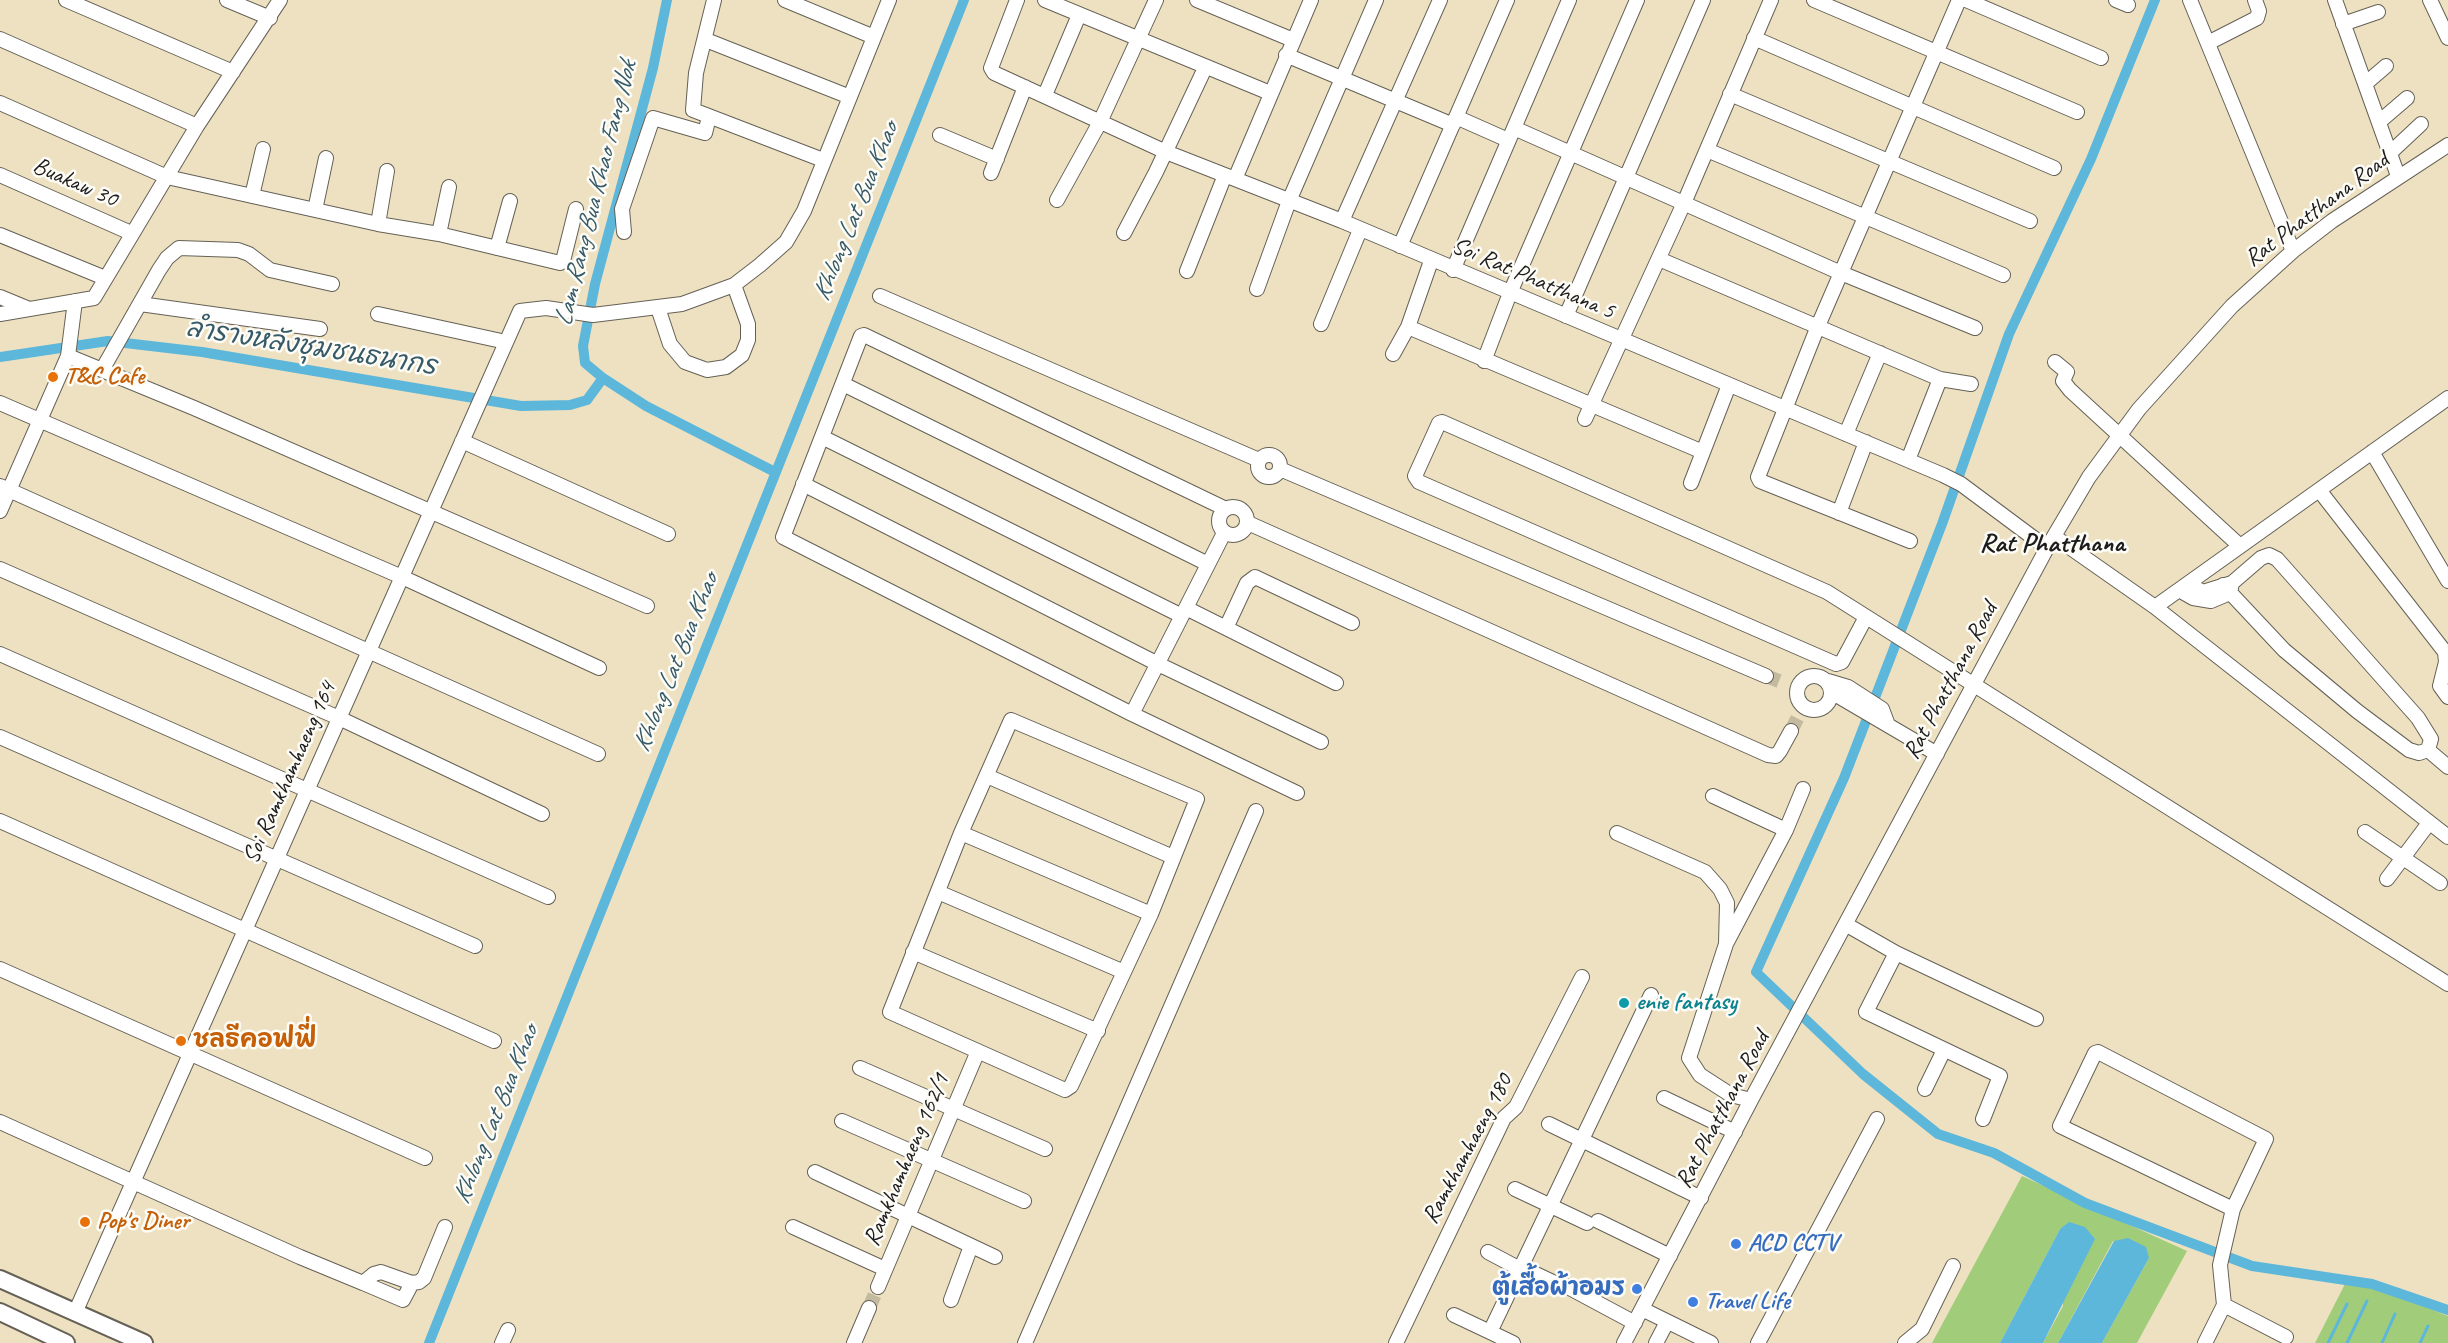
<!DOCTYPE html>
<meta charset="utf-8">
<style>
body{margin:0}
canvas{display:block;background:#ede1c1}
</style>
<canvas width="2448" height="1343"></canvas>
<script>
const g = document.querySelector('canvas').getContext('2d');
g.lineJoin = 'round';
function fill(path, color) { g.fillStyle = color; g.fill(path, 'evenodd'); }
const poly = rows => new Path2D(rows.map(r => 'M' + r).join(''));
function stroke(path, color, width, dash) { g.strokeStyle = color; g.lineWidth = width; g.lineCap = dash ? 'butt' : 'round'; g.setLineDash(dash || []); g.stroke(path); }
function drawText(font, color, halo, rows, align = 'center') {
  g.font = font + ' Caveat,"Playpen Sans Thai",sans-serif'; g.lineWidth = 5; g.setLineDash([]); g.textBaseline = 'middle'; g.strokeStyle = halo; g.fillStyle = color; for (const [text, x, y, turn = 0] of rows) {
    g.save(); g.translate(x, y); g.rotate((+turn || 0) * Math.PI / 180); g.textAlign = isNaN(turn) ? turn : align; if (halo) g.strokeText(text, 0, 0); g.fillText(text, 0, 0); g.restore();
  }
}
fill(poly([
 [2022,1176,2187,1251,2137,1343,2102,1343,2149,1258,2113,1241,2058,1343,2043,1343,2063,1306,2060,1229,2000,1343,1932,1343],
 [2346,1282,2393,1294,2448,1316,2448,1343,2315,1343]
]), '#a1cd7a');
fill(poly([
 [2069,1222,2085,1227,2095,1239,2043,1343,2000,1343,2060,1229],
 [2128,1238,2146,1247,2149,1258,2102,1343,2058,1343,2114,1241]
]), '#5db7db');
stroke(poly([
 [2328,1343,2347,1304],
 [2347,1343,2367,1301],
 [2382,1343,2395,1314],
 [2420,1343,2428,1326]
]), '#5db7db', 3);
stroke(poly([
 [667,0,653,68,595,284,583,346,585,363,603,378,646,406,773,471],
 [2155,0,2091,159,2009,334,1942,524,1844,778,1756,972,1863,1074,1938,1134,1994,1153,2085,1203,2252,1266,2372,1284,2448,1310],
 [0,357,108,341,202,352,521,406,570,405,587,400,603,378],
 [429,1343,964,0]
]), '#5db7db', 10);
stroke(poly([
 [1766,676,1784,683],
 [1791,731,1799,715],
 [869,1308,878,1287]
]), '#c3baa0', 14, [14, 7]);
const minor = poly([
 [66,0,233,72],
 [227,0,270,18],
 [714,0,696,73,693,110,823,160],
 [785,0,874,37],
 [1017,0,991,68,994,73,1166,152,1342,221,1943,475,1961,484,2047,548],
 [1045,0,1270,93],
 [1197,0,1293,40],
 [1814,0,2077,112],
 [1966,0,2101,58],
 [2116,0,2128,5],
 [2190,0,2293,251],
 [2335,0,2398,176],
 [2430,0,2448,38],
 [2343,24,2378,12],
 [1754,38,2054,168],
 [0,39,197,126],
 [706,40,850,97],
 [2208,43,2257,18,2259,11,2255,0],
 [1286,55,1453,125],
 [2365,84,2386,66],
 [1730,94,2030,221],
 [1045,95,1079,15],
 [0,103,167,177,378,224,439,234,560,263,563,261,576,209],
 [1456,117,1508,140],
 [2379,122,2407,98],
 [1514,128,1841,273,1975,328],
 [940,135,997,159],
 [1707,150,2003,275],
 [2390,153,2421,124],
 [991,173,1025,87],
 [0,175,131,233],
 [1235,179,1311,0],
 [252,196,263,149],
 [1057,200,1100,122,1156,0],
 [315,210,326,158],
 [1342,221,1440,0],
 [378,224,387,171],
 [624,232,622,209,653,118,705,133,709,117],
 [1124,233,1156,172,1205,68],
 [439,234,449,187],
 [0,235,105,278],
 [1400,246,1507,0],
 [497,248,510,201],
 [1659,259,1940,379,1971,384],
 [1453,270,1569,0],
 [1187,271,1225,175],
 [1257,289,1289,201,1376,0],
 [880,296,1259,460],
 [0,297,29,309],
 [140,304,320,329],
 [658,308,670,344,685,362,707,370,726,367,742,355,748,340,748,324,734,285],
 [0,314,94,298,197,126,280,0],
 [378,314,506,342],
 [1566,316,1703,0],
 [1321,324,1360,230],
 [1408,327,1703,452],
 [1393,354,1408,327,1431,261],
 [68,356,194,408,647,606],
 [1484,361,1510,293,1637,0],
 [2055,362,2067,372,2063,381,2070,390,2240,546],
 [102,370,159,270,167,258,179,248,238,250,249,254,270,270,332,284],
 [843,384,1208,564],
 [0,403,402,577,599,668],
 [1585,419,1684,203,1771,0],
 [1846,434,1880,353],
 [822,437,1182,616],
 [462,441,668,534],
 [2372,452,2448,581],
 '1258 466a11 11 0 1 1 22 0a11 11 0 1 1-22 0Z',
 [1908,460,1940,379],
 [1280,469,1766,676],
 [1691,483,1729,385],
 [803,484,1158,664,1321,742],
 [0,486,598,754],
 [2319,490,2445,652,2446,662,2440,686,2448,697],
 '1219 521a14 14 0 1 1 28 0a14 14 0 1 1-28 0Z',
 [1226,509,864,335,861,336,783,537,1132,714,1297,793],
 [0,511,68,356,75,301],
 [1839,513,1866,442],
 [1248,523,1768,755,1776,756,1780,751,1791,731],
 [2055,537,2155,607,2448,837],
 [1910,541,1760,481,1758,477,1818,326,1959,0],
 [0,569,339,718,542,814],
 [2232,583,2261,558,2269,555,2277,559,2418,718,2431,739,2428,750],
 [2223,585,2284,650,2357,711,2409,750,2419,753,2428,750],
 [2179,590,2193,598,2211,601,2230,593,2232,583,2203,592,2188,584],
 [2155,607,2448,398],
 [1186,608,1336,683],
 [1866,617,1842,662,1836,664,1419,482,1415,476,1439,423,1442,422,1827,592,2448,984],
 [1226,628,1247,583,1255,577,1352,623],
 [0,654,548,897],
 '1797 693a17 17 0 1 1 34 0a17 17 0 1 1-34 0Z',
 [1828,681,1848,687,1882,709,1888,725],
 [1833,693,1937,754],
 [1132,714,1224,533],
 [1011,720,1197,799,1151,914,1071,1086,1065,1090,890,1012,961,833,1011,720],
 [0,737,475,946],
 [2428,750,2448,767],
 [987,776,1173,857],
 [1713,796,1786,830,1727,942],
 [0,821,494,1041],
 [1786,830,1803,789],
 [2365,832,2440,883],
 [961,833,1151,914],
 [1617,833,1705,872,1720,889,1727,903,1726,944,1689,1058,1700,1075,1731,1095,1751,1100],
 [2387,879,2429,823],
 [938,892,1124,972],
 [1847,925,1896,953,2036,1019],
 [913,952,1098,1031],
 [1896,953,1866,1012,2000,1076,1983,1119],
 [0,969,425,1158],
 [860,1068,1045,1149],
 [1925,1089,1944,1050],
 [1664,1098,1735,1132],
 [842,1121,1024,1201],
 [0,1122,300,1257,363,1283,374,1274,381,1272,412,1283,419,1282,424,1278,445,1227],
 [1549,1124,1701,1198],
 [815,1172,995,1257],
 [1515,1189,1587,1223],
 [1598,1221,1670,1256],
 [793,1227,885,1269],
 [1488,1252,1520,1269],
 [1521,1267,1557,1284],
 [363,1283,403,1300,412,1283],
 [1566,1286,1635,1323],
 [878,1287,978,1051],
 [951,1300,971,1246],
 [2224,1305,2286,1337],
 [1642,1309,1711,1343],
 [75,1313,520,311,546,308,593,315,682,304,734,285,760,265,786,242,804,211,889,0],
 [1454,1315,1490,1332,1651,995],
 [1490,1332,1513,1343],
 [502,1343,508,1330],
 [854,1343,869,1308],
 [1025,1343,1256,811],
 [1396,1343,1504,1118,1516,1107,1582,977],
 [1624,1343,1751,1100,2047,548,2089,477,2139,409,2232,306,2293,251,2332,221,2448,145],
 [1656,1343,1667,1322],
 [1758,1343,1877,1119],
 [1905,1343,1922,1329,1953,1266],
 [2205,1343,2224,1305,2220,1265,2233,1209,2266,1139,2098,1052,2095,1053,2060,1126,2233,1209]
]);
const major = poly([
 [0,1279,144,1343],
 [0,1312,66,1343]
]);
stroke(minor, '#656156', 16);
stroke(major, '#656156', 20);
stroke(minor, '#fff', 14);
stroke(major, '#fff', 16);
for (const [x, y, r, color] of [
 [53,377,6,"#e8710a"],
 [1624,1003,6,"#0f9aa8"],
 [181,1041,6,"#e8710a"],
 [85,1222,6,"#e8710a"],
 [1736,1244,6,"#3f7fe0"],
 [1637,1289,6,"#3f7fe0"],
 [1693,1302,6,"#3f7fe0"]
]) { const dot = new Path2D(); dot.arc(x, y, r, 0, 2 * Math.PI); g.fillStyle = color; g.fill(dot); stroke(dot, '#fdfcf7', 2); }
drawText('24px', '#1c1c1c', '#fdfcf7', [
 ["Buakaw 30",75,183,24],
 ["Rat Phatthana Road",2317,210,-37],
 ["Soi Rat Phatthana 5",1533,279,23],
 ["Rat Phatthana Road",1951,681,-62],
 ["Soi Ramkhamhaeng 164",290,773,-66],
 ["Rat Phatthana Road",1723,1110,-62],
 ["Ramkhamhaeng 180",1468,1149,-62],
 ["Ramkhamhaeng 162/1",907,1160,-67]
]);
drawText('bold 24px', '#c56008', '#fdfcf7', [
 ["T&C Cafe",65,377],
 ["ชลธีคอฟฟี่",193,1041],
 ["Pop's Diner",97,1222]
], 'left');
drawText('bold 24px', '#0d838f', '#fdfcf7', [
 ["enie fantasy",1636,1003]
], 'left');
drawText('bold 24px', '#366cbe', '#fdfcf7', [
 ["ACD CCTV",1748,1244],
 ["ตู้เสื้อผ้าอมร",1625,1289,"right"],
 ["Travel Life",1705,1302]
], 'left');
drawText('italic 26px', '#365a68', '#fdfcf7', [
 ["Lam Rang Bua Khao Fang Nok",596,194,-76],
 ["Khlong Lat Bua Khao",856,212,-68],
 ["ลำรางหลังชุมชนธนากร",311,348,9],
 ["Khlong Lat Bua Khao",676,663,-68],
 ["Khlong Lat Bua Khao",496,1115,-68]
]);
drawText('bold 27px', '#1c1c1c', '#fdfcf7', [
 ["Rat Phatthana",2052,544]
]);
</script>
